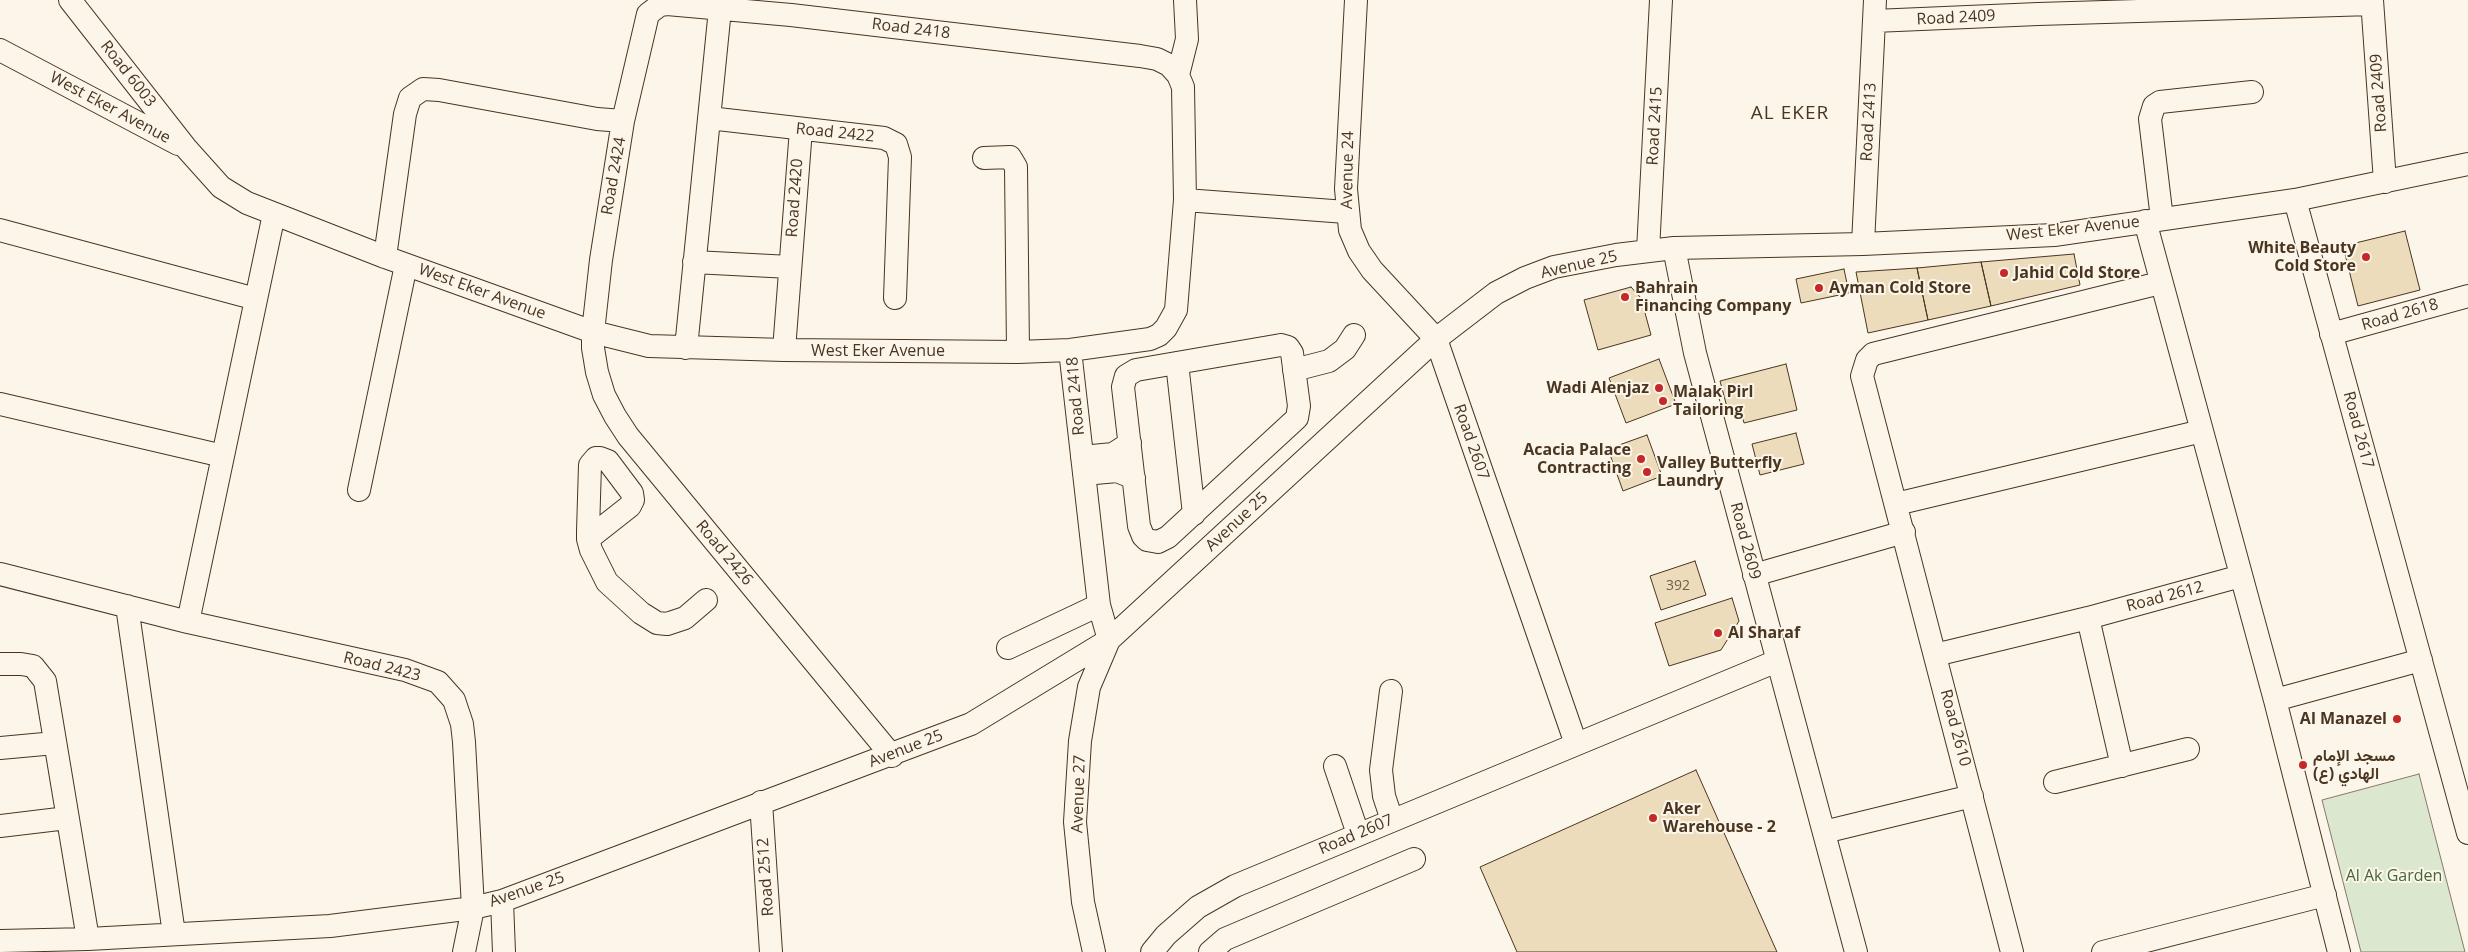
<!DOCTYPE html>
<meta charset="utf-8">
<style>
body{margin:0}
canvas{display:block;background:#fbf6e9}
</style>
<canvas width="2468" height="952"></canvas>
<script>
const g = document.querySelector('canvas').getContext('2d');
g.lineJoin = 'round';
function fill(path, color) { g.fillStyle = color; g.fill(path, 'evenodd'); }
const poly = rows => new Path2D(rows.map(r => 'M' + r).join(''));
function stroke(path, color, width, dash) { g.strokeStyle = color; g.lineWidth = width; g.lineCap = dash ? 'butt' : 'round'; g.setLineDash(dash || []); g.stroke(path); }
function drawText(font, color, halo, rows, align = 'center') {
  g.font = font + ' "Open Sans",Vazirmatn,sans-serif'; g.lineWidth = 4; g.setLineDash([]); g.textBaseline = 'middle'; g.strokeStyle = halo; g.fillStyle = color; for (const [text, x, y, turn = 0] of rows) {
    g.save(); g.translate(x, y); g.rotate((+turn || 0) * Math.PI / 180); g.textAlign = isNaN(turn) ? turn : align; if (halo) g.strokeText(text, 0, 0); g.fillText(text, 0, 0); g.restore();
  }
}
const green = poly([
 [2419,774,2465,952,2361,952,2322,800,2419,774]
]);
fill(green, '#dce7d0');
stroke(green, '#887966', 1);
const building = poly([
 [2405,231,2420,290,2358,306,2343,246,2405,231],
 [2074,254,2080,285,1991,306,1981,262,2074,254],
 [1981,262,1991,306,1928,320,1917,268,1981,262],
 [1917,268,1928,320,1868,333,1856,272,1917,268],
 [1844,269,1849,293,1801,303,1796,279,1844,269],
 [1631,287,1641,298,1651,335,1598,350,1584,300,1631,287],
 [1659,359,1676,404,1626,423,1609,378,1659,359],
 [1786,364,1797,410,1744,423,1740,408,1728,411,1720,381,1786,364],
 [1796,433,1804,464,1760,475,1752,444,1796,433],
 [1647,435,1662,476,1623,491,1608,449,1647,435],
 [1695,561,1706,595,1661,610,1650,576,1695,561],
 [1732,598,1739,621,1721,650,1669,666,1655,623,1732,598],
 [1696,770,1777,952,1517,952,1480,867,1696,770]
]);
fill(building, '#ecdcbc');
stroke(building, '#4a3520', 1);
const minor = poly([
 [70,0,186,148,221,187,247,203,385,257,593,332,649,346,784,350,1018,352,1070,350,1150,339,1159,335,1166,328,1176,310,1185,200,1183,87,1178,75,1169,65,1157,59,1140,56,791,15,667,4,660,5,648,14,623,121,601,260,593,332,593,348,597,372,604,395,615,416,628,436,892,756],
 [1356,0,1346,189,1350,230,1359,251,1372,270,1436,339,1576,744],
 [2372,0,2385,182],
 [1874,21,2038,14,2372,4],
 [0,50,178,144],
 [1178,75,1187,39,1185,0],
 [709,118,884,138,896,144,900,157,895,298],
 [984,158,1010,157,1016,167,1018,352],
 [1185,200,1346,212],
 [2295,200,2468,833],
 [2162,219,2150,119,2154,106,2160,102,2252,92],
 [2145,221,2275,700,2339,952],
 [0,230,256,299],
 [1863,244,1875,0],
 [1674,248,1695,353,1856,952],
 [1648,251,1661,0],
 [385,257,405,114,410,98,423,89,439,90,597,119,623,121],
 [694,262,790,267],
 [2331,334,2468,296],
 [1281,345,1288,347,1292,353,1299,406,1297,418,1168,537,1158,542,1147,540,1143,536,1139,526,1123,387,1126,376,1136,370,1281,345],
 [686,348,720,9],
 [784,350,801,129],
 [1070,350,1099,605,1109,640,1089,687,1080,741,1075,822,1083,902,1094,952],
 [1177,363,1194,514],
 [1294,370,1329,361,1345,349,1354,335],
 [0,404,223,456],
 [1082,457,1113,454,1130,443],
 [1084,474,1117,471,1134,478],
 [359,490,406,265],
 [1896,504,2202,431],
 [588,539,630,506,633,500,632,493,608,461,600,458,596,458,590,465,588,531,588,539,591,550,607,582,641,613,657,623,667,624,685,618,706,600],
 [0,574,188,622,405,670,438,682,454,700,462,724,464,742,473,908,464,952],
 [1754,575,1904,532],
 [127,606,174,934],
 [2088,618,2122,766],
 [188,622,274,214],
 [1008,648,1099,605],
 [1935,655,2088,618,2241,576],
 [0,664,21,664,33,666,45,681,88,939],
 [1391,691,1381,770,1384,796,1392,820],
 [2275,700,2421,660],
 [0,748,55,743],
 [1335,766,1358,834],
 [2055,782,2188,749],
 [761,802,771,952],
 [0,826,67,818],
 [1824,832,1972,796],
 [502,901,504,952],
 [0,941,88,939,330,926,473,908,502,901,971,724,1109,640,1436,339,1496,293,1525,278,1554,267,1616,255,1674,248,1863,244,2054,235,2295,200,2468,164],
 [1152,952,1166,935,1198,907,1235,886,1777,661],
 [1210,952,1225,939,1414,859],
 [2012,952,1862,376,1867,360,1873,354,2160,283],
 [2103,952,2325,895]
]);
stroke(minor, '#4a3520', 24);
stroke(minor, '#fbf6e9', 22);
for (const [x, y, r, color] of [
 [2366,257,5,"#c62828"],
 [2004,273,5,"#c62828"],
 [1819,288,5,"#c62828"],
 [1625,297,5,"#c62828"],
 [1659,388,5,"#c62828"],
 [1663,401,5,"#c62828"],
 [1641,459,5,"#c62828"],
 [1647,472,5,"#c62828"],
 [1718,633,5,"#c62828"],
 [2397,719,5,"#c62828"],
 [2303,765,5,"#c62828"],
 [1653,818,5,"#c62828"]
]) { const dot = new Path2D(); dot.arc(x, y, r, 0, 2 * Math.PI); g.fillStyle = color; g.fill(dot); stroke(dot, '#fbf6e9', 2); }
drawText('14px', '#725f47', null, [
 ["392",1678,586]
]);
drawText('16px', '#4a3520', '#fbf6e9', [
 ["Road 2409",1956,18,-3],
 ["Road 2418",911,29,7],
 ["Road 6003",128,74,52],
 ["Road 2409",2379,93,-94],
 ["West Eker Avenue",110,108,28],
 ["Road 2413",1869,122,-87],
 ["Road 2415",1655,126,-87],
 ["Road 2422",835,133,6],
 ["Avenue 24",1348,170,-89],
 ["Road 2424",614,176,-80],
 ["Road 2420",795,198,-86],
 ["West Eker Avenue",2073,229,-6],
 ["Avenue 25",1579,265,-13],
 ["West Eker Avenue",482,292,20],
 ["Road 2618",2400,315,-16],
 ["West Eker Avenue",878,351],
 ["Road 2418",1076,396,-95],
 ["Road 2617",2358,430,75],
 ["Road 2607",1471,442,71],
 ["Avenue 25",1237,522,-43],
 ["Road 2609",1745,541,75],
 ["Road 2426",724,553,50],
 ["Road 2612",2165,597,-15],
 ["Road 2423",382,667,14],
 ["Road 2610",1955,728,75],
 ["Avenue 25",906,749,-21],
 ["Avenue 27",1079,794,-88],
 ["Road 2607",1356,835,-23],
 ["Road 2512",766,877,-94],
 ["Avenue 25",527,890,-19]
]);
drawText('bold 16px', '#4a3520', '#fbf6e9', [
 ["White Beauty",2356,248,"right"],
 ["Cold Store",2356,266,"right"],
 ["Jahid Cold Store",2014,273],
 ["Bahrain",1635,288],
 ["Financing Company",1635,306],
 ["Ayman Cold Store",1829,288],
 ["Wadi Alenjaz",1649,388,"right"],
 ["Malak Pirl",1673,392],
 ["Tailoring",1673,410],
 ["Acacia Palace",1631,450,"right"],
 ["Contracting",1631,468,"right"],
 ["Valley Butterfly",1657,463],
 ["Laundry",1657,481],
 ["Al Sharaf",1728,633],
 ["Al Manazel",2387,719,"right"],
 ["مسجد الإمام",2313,756],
 ["الهادي (ع)",2313,774],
 ["Aker",1663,809],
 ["Warehouse - 2",1663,827]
], 'left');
drawText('16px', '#436837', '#fbf6e9', [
 ["Al Ak Garden",2394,876]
]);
g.letterSpacing = '1px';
drawText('19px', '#4a3520', '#fbf6e9', [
 ["AL EKER",1790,114]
]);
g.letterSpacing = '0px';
</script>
